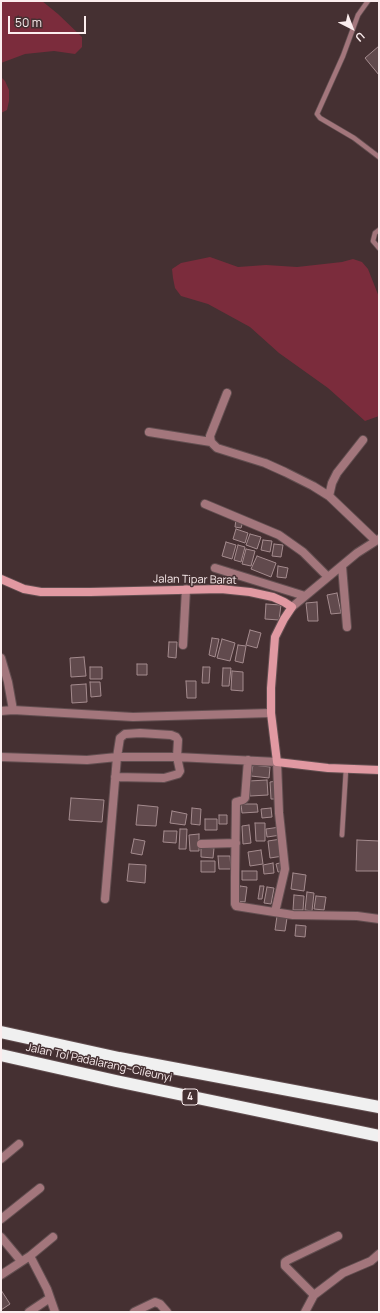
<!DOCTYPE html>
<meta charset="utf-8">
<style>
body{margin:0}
#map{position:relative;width:380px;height:1313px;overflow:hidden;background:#453032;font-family:Manrope,sans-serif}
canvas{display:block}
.frame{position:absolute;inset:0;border:2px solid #fbedee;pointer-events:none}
.north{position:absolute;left:332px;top:8px;width:40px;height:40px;-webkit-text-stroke:3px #453032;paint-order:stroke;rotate:138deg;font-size:11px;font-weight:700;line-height:16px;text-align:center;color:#fbedee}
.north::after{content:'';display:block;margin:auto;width:14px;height:18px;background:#fbedee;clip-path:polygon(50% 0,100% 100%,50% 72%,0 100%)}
.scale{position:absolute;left:8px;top:16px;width:78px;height:18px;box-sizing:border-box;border:2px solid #fbedee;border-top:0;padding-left:5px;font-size:12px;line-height:14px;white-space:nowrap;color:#fbedee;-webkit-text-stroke:3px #453032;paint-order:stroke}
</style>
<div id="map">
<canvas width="380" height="1313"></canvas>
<div class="frame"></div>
<div class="north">U</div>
<div class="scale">50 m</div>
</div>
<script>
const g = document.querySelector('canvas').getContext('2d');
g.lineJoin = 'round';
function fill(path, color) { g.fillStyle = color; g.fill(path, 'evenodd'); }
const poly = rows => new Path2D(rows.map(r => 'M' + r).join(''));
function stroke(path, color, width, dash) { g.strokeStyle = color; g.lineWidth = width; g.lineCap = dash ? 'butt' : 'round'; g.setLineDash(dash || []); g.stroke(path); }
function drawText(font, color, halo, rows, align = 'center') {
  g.font = font + ' Manrope,sans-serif'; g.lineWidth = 3; g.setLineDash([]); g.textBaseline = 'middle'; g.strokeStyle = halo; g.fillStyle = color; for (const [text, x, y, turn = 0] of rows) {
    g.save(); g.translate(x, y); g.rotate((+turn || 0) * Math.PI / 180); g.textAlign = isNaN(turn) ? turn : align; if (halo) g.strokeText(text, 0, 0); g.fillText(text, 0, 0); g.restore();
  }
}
fill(poly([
 [1,1,42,1,58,14,82,37,82,47,75,54,54,51,25,54,1,63],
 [1,77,5,81,9,90,9,101,7,110,1,113],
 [210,257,238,267,266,265,297,267,342,262,353,259,362,262,368,269,379,297,379,416,365,421,328,388,279,353,250,327,208,304,181,296,175,288,173,278,172,269,181,263]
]), '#7b2c3c');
const building = poly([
 [379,46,379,75,365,58,379,46],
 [236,519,243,521,241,528,235,527,236,519],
 [236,529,248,533,245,543,233,539,236,529],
 [250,534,261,537,257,549,246,545,250,534],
 [263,540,272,541,270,552,261,550,263,540],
 [226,542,236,545,232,559,222,556,226,542],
 [274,544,283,545,281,557,272,556,274,544],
 [238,545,245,547,241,562,234,560,238,545],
 [246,549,255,551,251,566,242,564,246,549],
 [257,556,276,563,271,577,251,569,257,556],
 [278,566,288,568,286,578,277,577,278,566],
 [337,593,341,613,331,614,327,595,337,593],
 [317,602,318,621,308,621,306,603,317,602],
 [266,604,281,605,279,620,265,619,266,604],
 [250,630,261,633,257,648,246,645,250,630],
 [212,638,219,639,215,657,209,655,212,638],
 [222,639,235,643,230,661,217,658,222,639],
 [169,642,177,642,176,658,168,657,169,642],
 [238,645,246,646,243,663,235,661,238,645],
 [84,657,86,676,71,677,70,658,84,657],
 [137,664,147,664,147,675,137,675,137,664],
 [90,667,102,667,102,679,90,679,90,667],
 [203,667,210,667,209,683,202,683,203,667],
 [223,668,231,668,229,686,222,686,223,668],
 [232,671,243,672,243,691,231,690,232,671],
 [186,681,196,681,196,698,187,698,186,681],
 [90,682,100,682,101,696,91,697,90,682],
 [86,684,87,702,72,703,71,685,86,684],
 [253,765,270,767,269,778,251,776,253,765],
 [267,780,268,795,250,796,249,781,267,780],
 [277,781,278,799,271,799,270,782,277,781],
 [71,798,104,800,102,822,69,820,71,798],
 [241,804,257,804,258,812,242,813,241,804],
 [138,805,158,807,156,826,136,825,138,805],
 [192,808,201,809,200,825,191,824,192,808],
 [271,808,272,817,262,818,261,809,271,808],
 [172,811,187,814,185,825,170,823,172,811],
 [219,815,227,815,227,824,219,824,219,815],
 [205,819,217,819,217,830,205,830,205,819],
 [255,823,265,823,265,841,256,841,255,823],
 [249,825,251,843,243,844,242,826,249,825],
 [280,827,281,835,267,837,266,829,280,827],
 [180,829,187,829,186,849,179,849,180,829],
 [164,831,177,831,176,843,163,842,164,831],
 [199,834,199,851,190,851,189,835,199,834],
 [134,839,145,841,142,855,131,853,134,839],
 [281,839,283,856,270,858,268,841,281,839],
 [357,840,379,841,379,871,356,871,357,840],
 [201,847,214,848,213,858,201,857,201,847],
 [261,850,263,864,250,866,248,852,261,850],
 [218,856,230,856,231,869,219,869,218,856],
 [201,861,215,861,215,872,201,872,201,861],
 [283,862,285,871,278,872,276,864,283,862],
 [273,863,274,873,264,874,263,865,273,863],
 [129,864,146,865,145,883,127,881,129,864],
 [242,871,257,871,257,880,242,880,242,871],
 [293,873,306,875,304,891,291,889,293,873],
 [240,886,247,887,245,902,237,901,240,886],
 [260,886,264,886,262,899,258,899,260,886],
 [267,887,274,888,271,904,264,903,267,887],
 [307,892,314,893,312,911,305,910,307,892],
 [294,895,304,896,303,910,293,910,294,895],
 [316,896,326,897,324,910,314,909,316,896],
 [277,916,287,918,285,931,275,930,277,916],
 [296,925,306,926,305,937,295,936,296,925],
 [1,1290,10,1304,1,1310,1,1290]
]);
fill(building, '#614a4d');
stroke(building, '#a48b8e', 1);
const lane = poly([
 [368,1,358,15,343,56,317,114,320,118,354,138,379,157],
 [379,230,375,233,373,241,379,248],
 [342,835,346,769]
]);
const street = poly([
 [227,393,210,436,211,442,217,448,265,463,285,472,313,486,329,496],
 [149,432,211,442],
 [363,440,337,473,332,483,329,496,375,540],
 [205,504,279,535,303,552,328,577],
 [342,566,347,627],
 [215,568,305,596],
 [292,607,357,553,379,539],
 [183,645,186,589],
 [1,658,8,682,13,710],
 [1,711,13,710,133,717,271,713],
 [1,757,87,760,117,757,177,757,277,762,279,813,285,869,275,912],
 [248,760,245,798,243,800,236,802,235,876,235,904,236,906,293,915,357,916,379,919],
 [201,844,236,843],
 [105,899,117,757,120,738,125,734,140,733,171,735,176,737,178,740,177,757,180,771,178,774,164,778,115,777],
 [1,1159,19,1144],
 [1,1219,40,1188],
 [1,1237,21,1261],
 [30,1256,53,1237],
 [1,1275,30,1256,47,1289,55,1312],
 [314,1295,285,1266,285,1262,288,1260,338,1236],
 [29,1312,50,1298],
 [134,1312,155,1302,160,1304,167,1312],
 [305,1312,314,1295,343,1273,371,1261,379,1254]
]);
const secondary = poly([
 [1,579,24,589,41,592,90,592,221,589,250,592,273,597,284,602,292,607,284,619,275,637,271,688,271,713,277,762,328,768,379,770]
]);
const highway = poly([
 [1,1032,119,1058,379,1107],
 [1,1055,116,1081,379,1136]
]);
stroke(lane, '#624e50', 6);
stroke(street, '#624e50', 10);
stroke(secondary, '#624e50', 10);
stroke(highway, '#624e50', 14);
stroke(lane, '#a3767c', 4.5);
stroke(street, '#a3767c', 8);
stroke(secondary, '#e199a2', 8);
stroke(highway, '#f0f0f0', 12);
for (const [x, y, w] of [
 [190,1097,16]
]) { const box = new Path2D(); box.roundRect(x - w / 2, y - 8, w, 16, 3); g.fillStyle = '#453032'; g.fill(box); stroke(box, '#fbedee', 1); }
drawText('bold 10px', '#fbedee', null, [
 ["4",190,1097]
]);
drawText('11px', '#fbedee', '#453032', [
 ["Jalan Tipar Barat",195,580,1],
 ["Jalan Tol Padalarang–Cileunyi",99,1063,12]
]);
</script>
